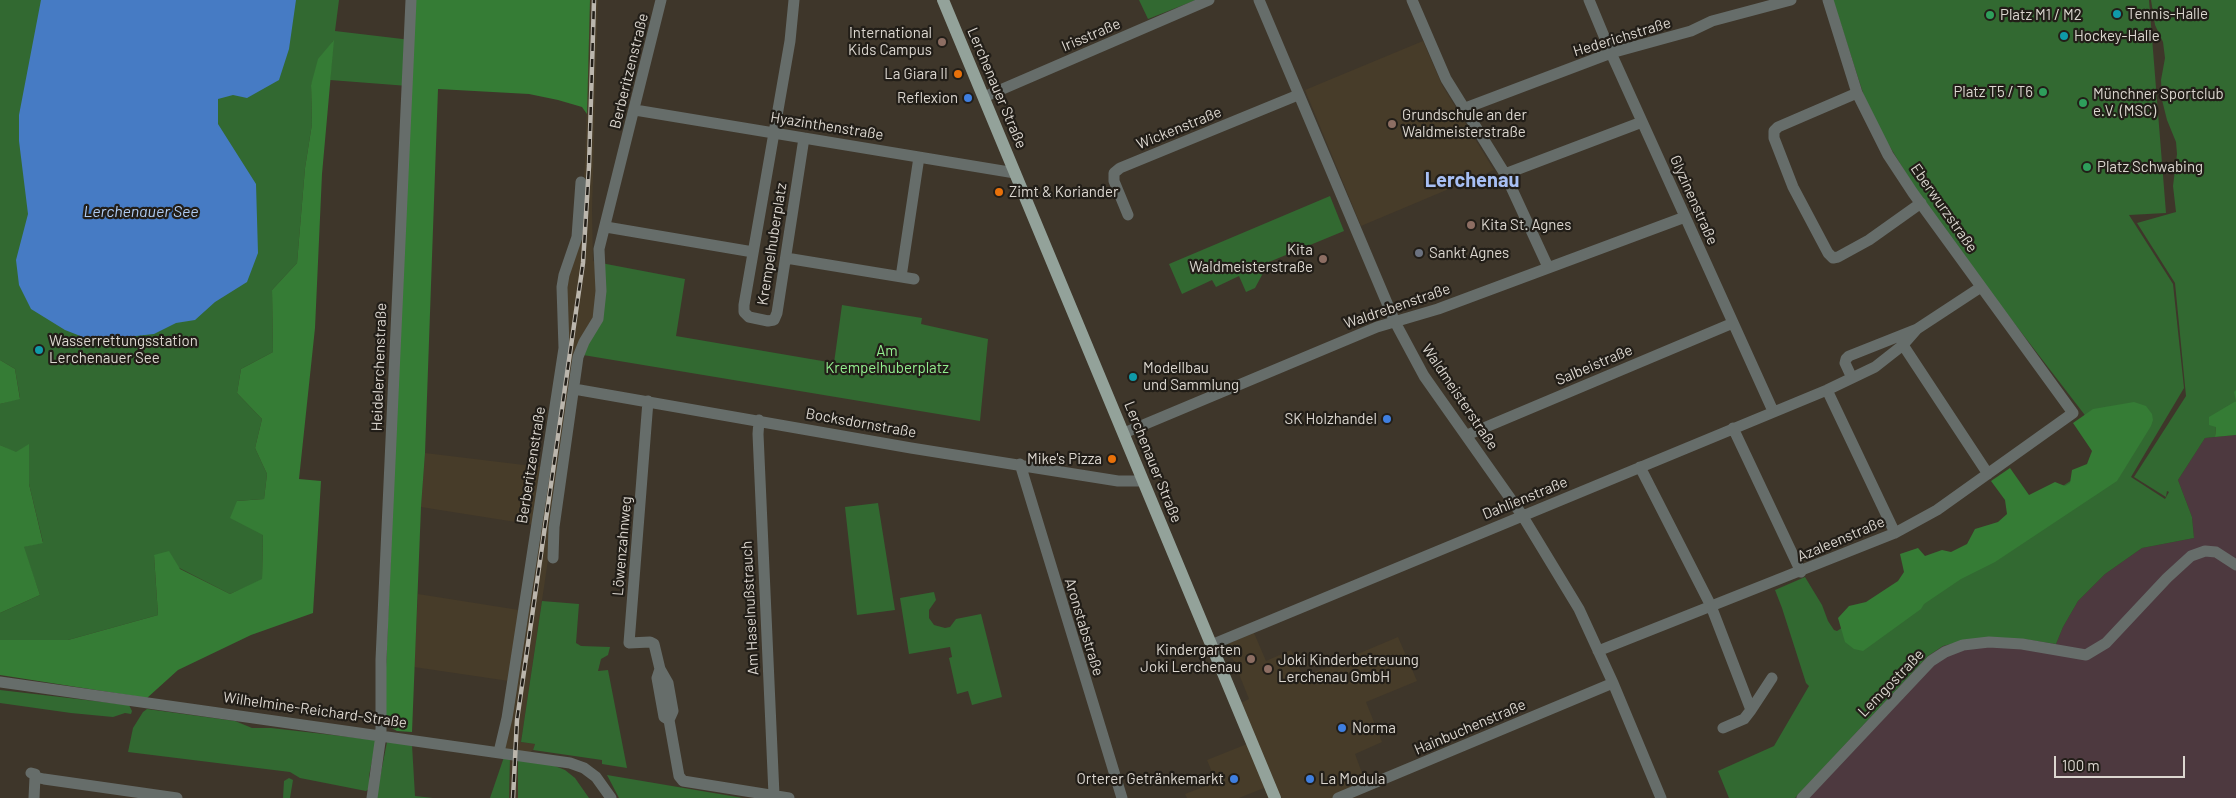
<!DOCTYPE html>
<meta charset="utf-8">
<style>
body{margin:0}
#map{position:relative;width:2236px;height:798px;overflow:hidden;background:#3e362a;font-family:Barlow,sans-serif}
canvas{display:block}
.scale{position:absolute;left:2054px;top:756px;width:131px;height:22px;box-sizing:border-box;border:2px solid #dcd7d0;border-top:0;padding-left:6px;font-size:15px;line-height:18px;white-space:nowrap;color:#dcd7d0;-webkit-text-stroke:4px #221e18;paint-order:stroke}
</style>
<div id="map">
<canvas width="2236" height="798"></canvas>
<div class="scale">100 m</div>
</div>
<script>
const g = document.querySelector('canvas').getContext('2d');
g.lineJoin = 'round';
function fill(path, color) { g.fillStyle = color; g.fill(path, 'evenodd'); }
const poly = rows => new Path2D(rows.map(r => 'M' + r).join(''));
function stroke(path, color, width, dash) { g.strokeStyle = color; g.lineWidth = width; g.lineCap = dash ? 'butt' : 'round'; g.setLineDash(dash || []); g.stroke(path); }
function drawText(font, color, halo, rows, align = 'center') {
  g.font = font + ' Barlow,sans-serif'; g.lineWidth = 4.5; g.setLineDash([]); g.textBaseline = 'middle'; g.strokeStyle = halo; g.fillStyle = color; for (const [text, x, y, turn = 0] of rows) {
    g.save(); g.translate(x, y); g.rotate((+turn || 0) * Math.PI / 180); g.textAlign = isNaN(turn) ? turn : align; if (halo) g.strokeText(text, 0, 0); g.fillText(text, 0, 0); g.restore();
  }
}
fill(poly([
 [590,0,598,0,592,210,593,261,601,263,604,298,580,344,521,742,535,744,533,750,518,760,518,798,509,798,510,758,504,757,541,526,421,507,425,453,549,468,564,287,579,236,585,163],
 [1423,41,1442,85,1494,170,1361,226,1305,90],
 [418,594,519,610,509,681,414,667],
 [1254,633,1266,661,1291,650,1303,677,1398,637,1417,681,1366,702,1382,742,1355,754,1366,784,1334,798,1268,798,1264,788,1239,798,1187,798,1185,794,1216,782,1207,760,1247,744,1233,707,1249,699,1227,644]
]), '#473c29');
fill(poly([
 [2236,435,2236,798,1795,798,1928,656,1943,646,1963,641,2023,639,2056,644,2063,627,2078,601,2105,574,2142,548,2194,538,2192,517,2178,480,2205,438]
]), '#4d393f');
fill(poly([
 [0,0,339,0,335,31,411,40,408,86,330,80,333,41,311,85,312,124,305,168,297,263,272,290,273,352,241,369,237,393,262,419,255,448,267,474,264,499,237,501,263,534,262,580,230,594,154,555,158,615,68,640,0,640,0,613,40,595,23,547,43,542,29,484,29,445,16,453,0,445,0,404,20,398,15,369,0,360],
 [1139,0,1196,0,1148,19],
 [1833,0,2149,0,2166,213,2129,215,2173,284,2184,388,2131,477,2165,499,2169,492,2167,491,2166,497,2134,477,2186,396,2175,283,2137,223,2176,212,2173,186,2177,154,2176,142,2167,120,2162,100,2161,80,2165,58,2163,42,2155,25,2151,0,2236,0,2236,401,2216,427,2215,437,2205,438,2178,480,2192,517,2194,538,2142,548,2105,574,2078,601,2063,627,2056,644,2023,639,1963,641,1943,646,1928,656,1795,798,1729,798,1718,771,1774,746,1809,686,1806,683,1782,608,1775,590,1805,577,1822,605,1828,621,1834,630,1837,631,2114,453,1981,280,1913,185,1884,137,1864,96],
 [1330,196,1344,231,1269,262,1255,288,1246,292,1239,276,1216,287,1212,280,1182,294,1169,264],
 [601,263,685,279,676,336,834,363,842,305,922,318,921,324,988,339,980,421,577,354,597,319],
 [878,503,895,610,857,615,845,507],
 [934,592,936,600,929,610,929,618,934,625,945,628,950,627,956,619,981,614,1002,697,972,705,968,691,957,694,949,658,952,657,950,647,909,654,900,598],
 [542,601,579,604,576,643,581,646,610,647,608,655,601,659,598,671,608,670,627,768,602,764,602,760,533,750,535,744,521,742],
 [0,690,129,705,132,711,131,714,125,713,113,717,71,713,0,703],
 [147,709,235,721,252,728,271,728,376,740,369,776,370,788,366,791,300,778,290,772,128,752,133,728,143,712],
 [387,742,412,745,415,796,433,798,376,798],
 [504,757,510,758,509,798,490,798],
 [518,760,550,764,565,770,575,778,589,798,518,798],
 [607,775,743,798,619,798],
 [289,778,293,780,290,798,283,798,284,781]
]), '#326931');
fill(poly([
 [413,0,590,0,587,114,582,107,558,100,529,94,438,89,425,453,421,507,412,732,397,731,388,726,384,717],
 [334,40,322,174,315,328,299,479,321,481,313,613,251,635,178,670,147,698,0,675,0,640,68,640,158,615,154,555,169,551,180,569,230,594,262,579,263,535,230,518,237,501,264,499,267,474,255,448,262,419,237,393,241,369,273,352,272,290,297,263,305,168,312,124,311,85,318,59],
 [0,360,15,369,20,399,0,404],
 [2236,390,2236,435,2215,437,2216,427,2209,425,2209,417,2236,401,2234,392],
 [2134,402,2146,406,2152,414,2153,420,2151,426,2117,481,1995,562,1961,579,1924,604,1921,609,1863,651,1854,649,1845,642,1838,618,1849,606,1866,602,1898,581,1904,572,1900,554,1918,548,1925,556,1942,550,1951,552,1967,544,1975,529,1998,522,2007,514,2005,500,1991,481,2010,468,2029,495,2055,482,2065,486,2070,483,2072,470,2087,464,2092,451,2073,423,2093,409],
 [29,444,29,484,43,543,24,547,40,595,0,613,0,445,16,452]
]), '#357c35');
fill(poly([
 [41,0,296,0,289,49,279,80,247,98,233,95,218,99,218,124,256,184,258,253,247,282,215,302,195,320,176,323,154,334,118,338,88,339,65,330,31,309,19,285,16,260,28,214,19,141,19,115]
]), '#467bc4');
stroke(poly([
 [794,0,790,41,744,305,744,312,749,317,768,321,774,320,777,313,804,138],
 [1259,0,1395,322,1424,376,1522,515,1579,609,1613,683,1661,798],
 [1412,0,1446,79,1505,174,1548,267],
 [1589,0,1611,53,1773,411],
 [1857,93,1778,127,1774,131,1774,138,1793,187,1828,253,1833,258,1838,257,1869,240,1921,203],
 [984,97,1209,0],
 [1463,109,1611,53,1691,31,1712,21,1791,0],
 [635,110,1015,173],
 [1505,174,1642,122],
 [1128,215,1114,181,1114,173,1120,168,1298,95],
 [606,227,753,252],
 [786,258,914,279],
 [901,277,919,157],
 [1903,345,1988,474],
 [1852,378,1845,363,1846,359,1849,356,1917,329,1981,287],
 [574,389,911,448,1118,481,1143,481],
 [1827,390,1895,533],
 [648,401,629,643,650,642,654,644,660,669,668,683,673,711,669,720,679,776,683,781,789,798],
 [759,420,758,434,774,795],
 [1733,428,1801,572],
 [1124,433,1377,327,1438,309,1685,217],
 [1467,435,1733,323],
 [1020,464,1122,798],
 [1640,467,1711,606,1751,710,1772,678],
 [553,558,554,527,578,357,584,342,598,319,601,291,599,249,661,0],
 [1211,645,1827,390,1875,367,1903,345,1917,329],
 [1598,651,1895,533,1937,510,2073,413,1913,193,1888,155,1857,93,1828,0],
 [660,669,657,678,664,717,669,720],
 [0,682,570,763,584,768,596,777,611,798],
 [1723,728,1744,719,1751,710],
 [499,752,507,718,564,348,562,287,564,275,577,237,581,182],
 [31,773,35,774,35,777,44,779,177,798],
 [34,798,35,777],
 [372,798,381,735,381,660,411,0],
 [1338,798,1613,683],
 [1802,798,1931,661,1945,652,1963,645,1989,642,2022,644,2086,655,2106,643,2167,578,2191,556,2205,551,2216,552,2236,565]
]), '#666d6a', 11);
stroke(poly([
 [943,0,1275,798]
]), '#93a29a', 12);
const rail = poly([
 [513,798,517,720,583,263,589,166,594,0]
]);
stroke(rail, '#bbb6ad', 4.5);
stroke(rail, '#221e18', 2.5, [8]);
for (const [x, y, r, color] of [
 [2117,14,5,"#0f9aa8"],
 [1990,15,5,"#2e9e5b"],
 [2064,36,5,"#0f9aa8"],
 [942,42,5,"#8d6e63"],
 [958,74,5,"#e8710a"],
 [2043,92,5,"#2e9e5b"],
 [968,98,5,"#3f7fe0"],
 [2083,103,5,"#2e9e5b"],
 [1392,124,5,"#8d6e63"],
 [2087,167,5,"#2e9e5b"],
 [999,192,5,"#e8710a"],
 [1471,225,5,"#8d6e63"],
 [1419,253,5,"#6b7280"],
 [1323,259,5,"#8d6e63"],
 [39,350,5,"#0f9aa8"],
 [1133,377,5,"#0f9aa8"],
 [1387,419,5,"#3f7fe0"],
 [1112,459,5,"#e8710a"],
 [1251,659,5,"#8d6e63"],
 [1268,669,5,"#8d6e63"],
 [1342,728,5,"#3f7fe0"],
 [1234,779,5,"#3f7fe0"],
 [1310,779,5,"#3f7fe0"]
]) { const dot = new Path2D(); dot.arc(x, y, r, 0, 2 * Math.PI); g.fillStyle = color; g.fill(dot); stroke(dot, '#221e18', 2); }
drawText('15px', '#dcd7d0', '#221e18', [
 ["Tennis-Halle",2127,14],
 ["Platz M1 / M2",2000,15],
 ["International",932,33,"right"],
 ["Kids Campus",932,50,"right"],
 ["Hockey-Halle",2074,36],
 ["La Giara II",948,74,"right"],
 ["Platz T5 / T6",2033,92,"right"],
 ["Münchner Sportclub",2093,94],
 ["e.V. (MSC)",2093,111],
 ["Reflexion",958,98,"right"],
 ["Grundschule an der",1402,115],
 ["Waldmeisterstraße",1402,132],
 ["Platz Schwabing",2097,167],
 ["Zimt & Koriander",1009,192],
 ["Kita St. Agnes",1481,225],
 ["Kita",1313,250,"right"],
 ["Waldmeisterstraße",1313,267,"right"],
 ["Sankt Agnes",1429,253],
 ["Wasserrettungsstation",49,341],
 ["Lerchenauer See",49,358],
 ["Modellbau",1143,368],
 ["und Sammlung",1143,385],
 ["SK Holzhandel",1377,419,"right"],
 ["Mike's Pizza",1102,459,"right"],
 ["Kindergarten",1241,650,"right"],
 ["Joki Lerchenau",1241,667,"right"],
 ["Joki Kinderbetreuung",1278,660],
 ["Lerchenau GmbH",1278,677],
 ["Norma",1352,728],
 ["Orterer Getränkemarkt",1224,779,"right"],
 ["La Modula",1320,779]
], 'left');
drawText('15px', '#dcd7d0', '#221e18', [
 ["Irisstraße",1091,35,-23],
 ["Hederichstraße",1622,37,-17],
 ["Berberitzenstraße",629,71,-76],
 ["Lerchenauer Straße",997,88,67],
 ["Hyazinthenstraße",827,126,9],
 ["Wickenstraße",1179,128,-22],
 ["Glyzinenstraße",1694,200,66],
 ["Eberwurzstraße",1944,208,55],
 ["Krempelhuberplatz",772,244,-81],
 ["Waldrebenstraße",1397,306,-19],
 ["Salbeistraße",1594,365,-23],
 ["Heidelerchenstraße",379,367,-88],
 ["Waldmeisterstraße",1460,397,56],
 ["Bocksdornstraße",861,423,10],
 ["Lerchenauer Straße",1153,462,68],
 ["Berberitzenstraße",531,465,-81],
 ["Dahlienstraße",1525,498,-22],
 ["Azaleenstraße",1841,539,-23],
 ["Löwenzahnweg",622,546,-85],
 ["Am Haselnußstrauch",750,608,-93],
 ["Aronstabstraße",1084,627,73],
 ["Lemgostraße",1891,683,-46],
 ["Wilhelmine-Reichard-Straße",315,710,8],
 ["Hainbuchenstraße",1470,727,-23]
]);
drawText('15px', '#93ef8f', '#221e18', [
 ["Am",887,351],
 ["Krempelhuberplatz",887,368]
]);
drawText('italic 16px', '#b0ccf3', '#221e18', [
 ["Lerchenauer See",141,212]
]);
drawText('bold 20px', '#a7bff4', '#221e18', [
 ["Lerchenau",1472,180]
]);
</script>
